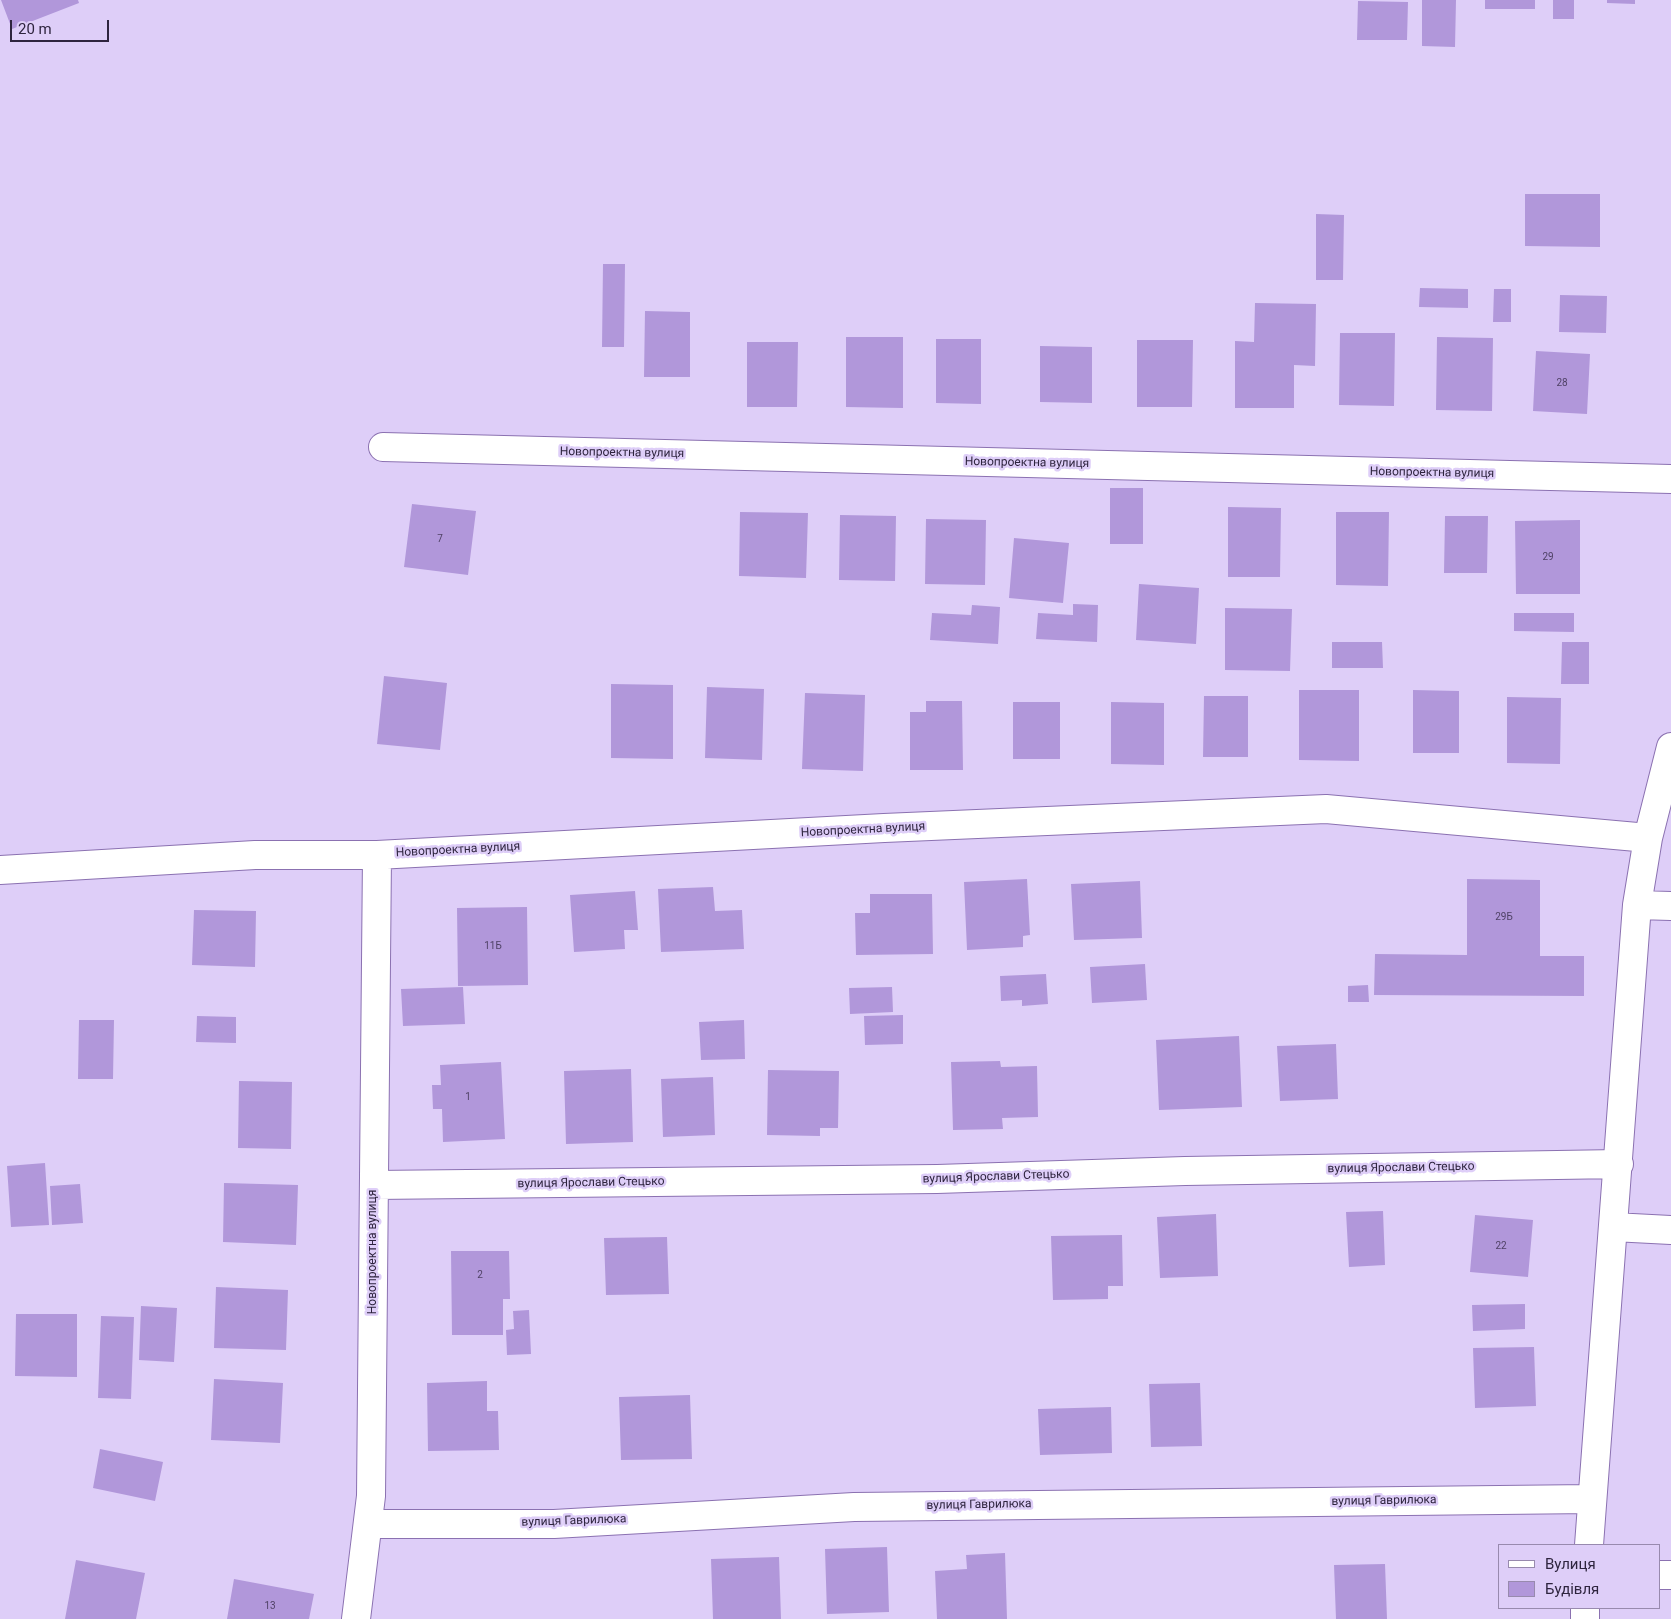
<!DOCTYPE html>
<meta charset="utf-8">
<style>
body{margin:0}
#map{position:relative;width:1671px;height:1619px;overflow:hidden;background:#decef8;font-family:Roboto,sans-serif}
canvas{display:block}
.legend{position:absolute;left:1498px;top:1544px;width:162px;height:65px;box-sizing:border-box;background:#decef8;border:1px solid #988aae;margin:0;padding:6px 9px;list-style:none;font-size:15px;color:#2e243e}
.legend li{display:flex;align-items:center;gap:10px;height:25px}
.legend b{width:25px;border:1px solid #988aae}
.scale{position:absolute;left:10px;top:20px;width:99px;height:22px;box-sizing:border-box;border:2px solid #2e243e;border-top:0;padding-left:6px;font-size:15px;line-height:18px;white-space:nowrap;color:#2e243e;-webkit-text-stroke:4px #decef8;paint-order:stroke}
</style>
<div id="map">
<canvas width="1671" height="1619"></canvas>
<ul class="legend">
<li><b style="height:6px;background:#fff"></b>Вулиця</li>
<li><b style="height:14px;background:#b197da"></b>Будівля</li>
</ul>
<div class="scale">20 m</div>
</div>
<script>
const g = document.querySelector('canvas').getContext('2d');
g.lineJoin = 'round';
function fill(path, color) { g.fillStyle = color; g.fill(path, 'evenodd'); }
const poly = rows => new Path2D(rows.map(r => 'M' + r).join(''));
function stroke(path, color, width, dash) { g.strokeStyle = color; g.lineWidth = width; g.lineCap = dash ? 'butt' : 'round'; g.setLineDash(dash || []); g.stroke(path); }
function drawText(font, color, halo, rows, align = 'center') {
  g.font = font + ' Roboto,sans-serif'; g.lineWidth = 5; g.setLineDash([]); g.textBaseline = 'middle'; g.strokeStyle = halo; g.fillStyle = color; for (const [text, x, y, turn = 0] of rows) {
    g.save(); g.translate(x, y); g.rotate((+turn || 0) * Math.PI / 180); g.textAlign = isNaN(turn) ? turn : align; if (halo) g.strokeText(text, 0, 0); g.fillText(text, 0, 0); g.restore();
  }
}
fill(poly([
 [1,0,78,0,79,3,12,29],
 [1422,0,1456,0,1455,47,1422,46],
 [1485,0,1535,0,1535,9,1485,9],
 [1553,0,1574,0,1574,19,1553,19],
 [1607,0,1635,0,1635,4,1607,3],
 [1358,1,1408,2,1407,40,1357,40],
 [1525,194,1600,194,1600,247,1525,246],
 [1316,214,1344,215,1343,280,1316,280],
 [603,264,625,264,624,347,602,347],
 [1420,288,1468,289,1468,308,1419,307],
 [1494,289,1511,289,1511,322,1493,322],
 [1560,295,1607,296,1606,333,1559,332],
 [1255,303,1316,304,1315,366,1294,365,1294,408,1235,408,1235,341,1254,342],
 [645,311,690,312,690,377,644,377],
 [1340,333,1395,333,1394,406,1339,405],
 [846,337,903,337,903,408,846,407],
 [1437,337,1493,338,1492,411,1436,410],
 [936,339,981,339,981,404,936,403],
 [1137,340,1193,340,1192,407,1137,407],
 [747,342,798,342,797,407,747,407],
 [1040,346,1092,347,1092,403,1040,402],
 [1536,351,1590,354,1587,414,1533,411],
 [1110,488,1143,488,1143,544,1110,544],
 [412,504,476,511,468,575,404,567],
 [1228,507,1281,508,1280,577,1228,577],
 [740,512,808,513,806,578,739,576],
 [1336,512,1389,512,1388,586,1336,585],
 [840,515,896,516,895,581,839,580],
 [1445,516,1488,516,1487,573,1444,573],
 [926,519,986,520,985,585,925,584],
 [1580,520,1580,594,1516,594,1515,521],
 [1014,538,1069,543,1063,603,1009,598],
 [1139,584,1199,588,1196,644,1136,640],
 [1073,604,1098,605,1097,642,1036,639,1038,613,1073,615],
 [972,605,1000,607,998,644,930,640,932,613,971,615],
 [1225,608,1292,609,1290,671,1225,670],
 [1514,613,1574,613,1574,632,1514,631],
 [1332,642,1382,642,1383,668,1332,668],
 [1562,642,1589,642,1589,684,1561,684],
 [384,676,447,683,440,750,377,744],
 [611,684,673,685,673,759,611,758],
 [707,687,764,689,762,760,705,758],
 [1299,690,1359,690,1359,761,1299,760],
 [1413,690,1459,691,1459,753,1413,753],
 [805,693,865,695,863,771,802,769],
 [1204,696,1248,696,1248,757,1203,757],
 [1507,697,1561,698,1560,764,1507,763],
 [926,701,962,701,963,770,910,770,910,712,926,712],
 [1013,702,1060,702,1060,759,1013,759],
 [1111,702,1164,703,1164,765,1111,764],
 [1027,879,1030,935,1023,936,1023,947,967,950,964,882],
 [1467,879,1540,880,1540,956,1584,956,1584,996,1374,995,1375,954,1467,955],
 [1140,881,1142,938,1074,940,1071,884],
 [713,887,715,911,742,910,744,949,661,952,658,889],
 [635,891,638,930,624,930,625,949,574,952,570,895],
 [870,894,932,894,933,954,856,955,855,913,870,913],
 [527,907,528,985,458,986,457,908],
 [194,910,256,911,255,967,192,965],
 [1145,964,1147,1000,1092,1003,1090,967],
 [1046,974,1048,1004,1022,1006,1022,1000,1001,1001,1000,976],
 [1368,985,1369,1002,1348,1002,1348,986],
 [463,987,465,1024,403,1026,401,989],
 [892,987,893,1012,850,1014,849,988],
 [903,1015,903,1044,865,1045,864,1016],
 [197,1016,236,1017,236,1043,196,1042],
 [79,1020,114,1020,113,1079,78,1079],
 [744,1020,745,1059,701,1060,699,1022],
 [1239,1036,1242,1107,1159,1110,1156,1040],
 [1336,1044,1338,1099,1280,1101,1277,1046],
 [1000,1061,1001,1067,1037,1066,1038,1117,1002,1118,1003,1129,953,1130,951,1062],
 [501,1062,505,1139,443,1142,442,1109,433,1109,432,1085,441,1085,440,1065],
 [631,1069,633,1142,566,1144,564,1071],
 [768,1070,839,1071,838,1128,820,1128,820,1136,767,1135],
 [713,1077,715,1135,663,1137,661,1079],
 [239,1081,292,1082,291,1149,238,1148],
 [45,1163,49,1225,11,1227,7,1166],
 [224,1183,298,1185,296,1245,223,1242],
 [80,1184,83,1223,52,1225,50,1186],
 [1383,1211,1385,1265,1349,1267,1346,1212],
 [1216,1214,1218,1276,1160,1278,1157,1217],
 [1475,1215,1533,1220,1528,1277,1470,1272],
 [1122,1235,1123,1286,1108,1286,1108,1299,1053,1300,1051,1236],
 [667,1237,669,1294,606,1295,604,1238],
 [451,1251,509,1251,510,1299,503,1299,503,1335,452,1335],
 [216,1287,288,1290,286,1350,214,1348],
 [1525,1304,1525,1329,1473,1331,1472,1305],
 [141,1306,177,1308,174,1362,139,1360],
 [529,1310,531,1354,507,1355,506,1330,514,1329,513,1311],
 [16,1314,77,1314,77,1377,15,1376],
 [101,1316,134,1317,131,1399,98,1398],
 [1534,1347,1536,1406,1475,1408,1473,1348],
 [214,1379,283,1383,280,1443,211,1440],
 [487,1381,487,1411,498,1411,499,1450,428,1451,427,1383],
 [1200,1383,1202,1446,1151,1447,1149,1384],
 [690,1395,692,1459,621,1460,619,1397],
 [1111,1407,1112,1453,1040,1455,1038,1409],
 [100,1449,163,1462,155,1501,93,1488],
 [887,1547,889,1612,827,1614,825,1549],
 [1005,1553,1007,1619,937,1619,935,1571,967,1569,966,1555],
 [779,1557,781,1619,713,1619,711,1559],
 [76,1560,145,1573,136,1619,65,1619],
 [1385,1564,1387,1619,1336,1619,1334,1565],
 [234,1579,314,1594,309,1619,227,1619]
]), '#b197da');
const street = poly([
 [383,447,1671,479],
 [0,870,255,855,377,855,884,828,1326,809,1648,838],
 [1637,905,1671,906],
 [374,1185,937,1179,1185,1171,1619,1164],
 [1613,1227,1671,1230],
 [368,1524,554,1524,854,1507,1591,1499],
 [1589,1545,1637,905,1648,838,1671,747],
 [1660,1575,1671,1575],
 [356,1619,371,1496,377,855],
 [1585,1619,1585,1608]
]);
stroke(street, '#8b71b1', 30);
stroke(street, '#fff', 28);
drawText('10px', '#4f4165', null, [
 ["28",1562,383],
 ["7",440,539],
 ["29",1548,557],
 ["29Б",1504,917],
 ["11Б",493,946],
 ["1",468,1097],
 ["22",1501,1246],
 ["2",480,1275],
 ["13",270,1606]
]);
drawText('12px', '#2e243e', '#decef8', [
 ["Новопроектна вулиця",622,453,1],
 ["Новопроектна вулиця",1027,463,1],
 ["Новопроектна вулиця",1432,473,1],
 ["Новопроектна вулиця",863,830,-3],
 ["Новопроектна вулиця",458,850,-3],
 ["вулиця Ярослави Стецько",1401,1168,-1],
 ["вулиця Ярослави Стецько",996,1177,-2],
 ["вулиця Ярослави Стецько",591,1183,-1],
 ["Новопроектна вулиця",373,1252,-90],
 ["вулиця Гаврилюка",1384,1501,-1],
 ["вулиця Гаврилюка",979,1505,-1],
 ["вулиця Гаврилюка",574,1521,-2]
]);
</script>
